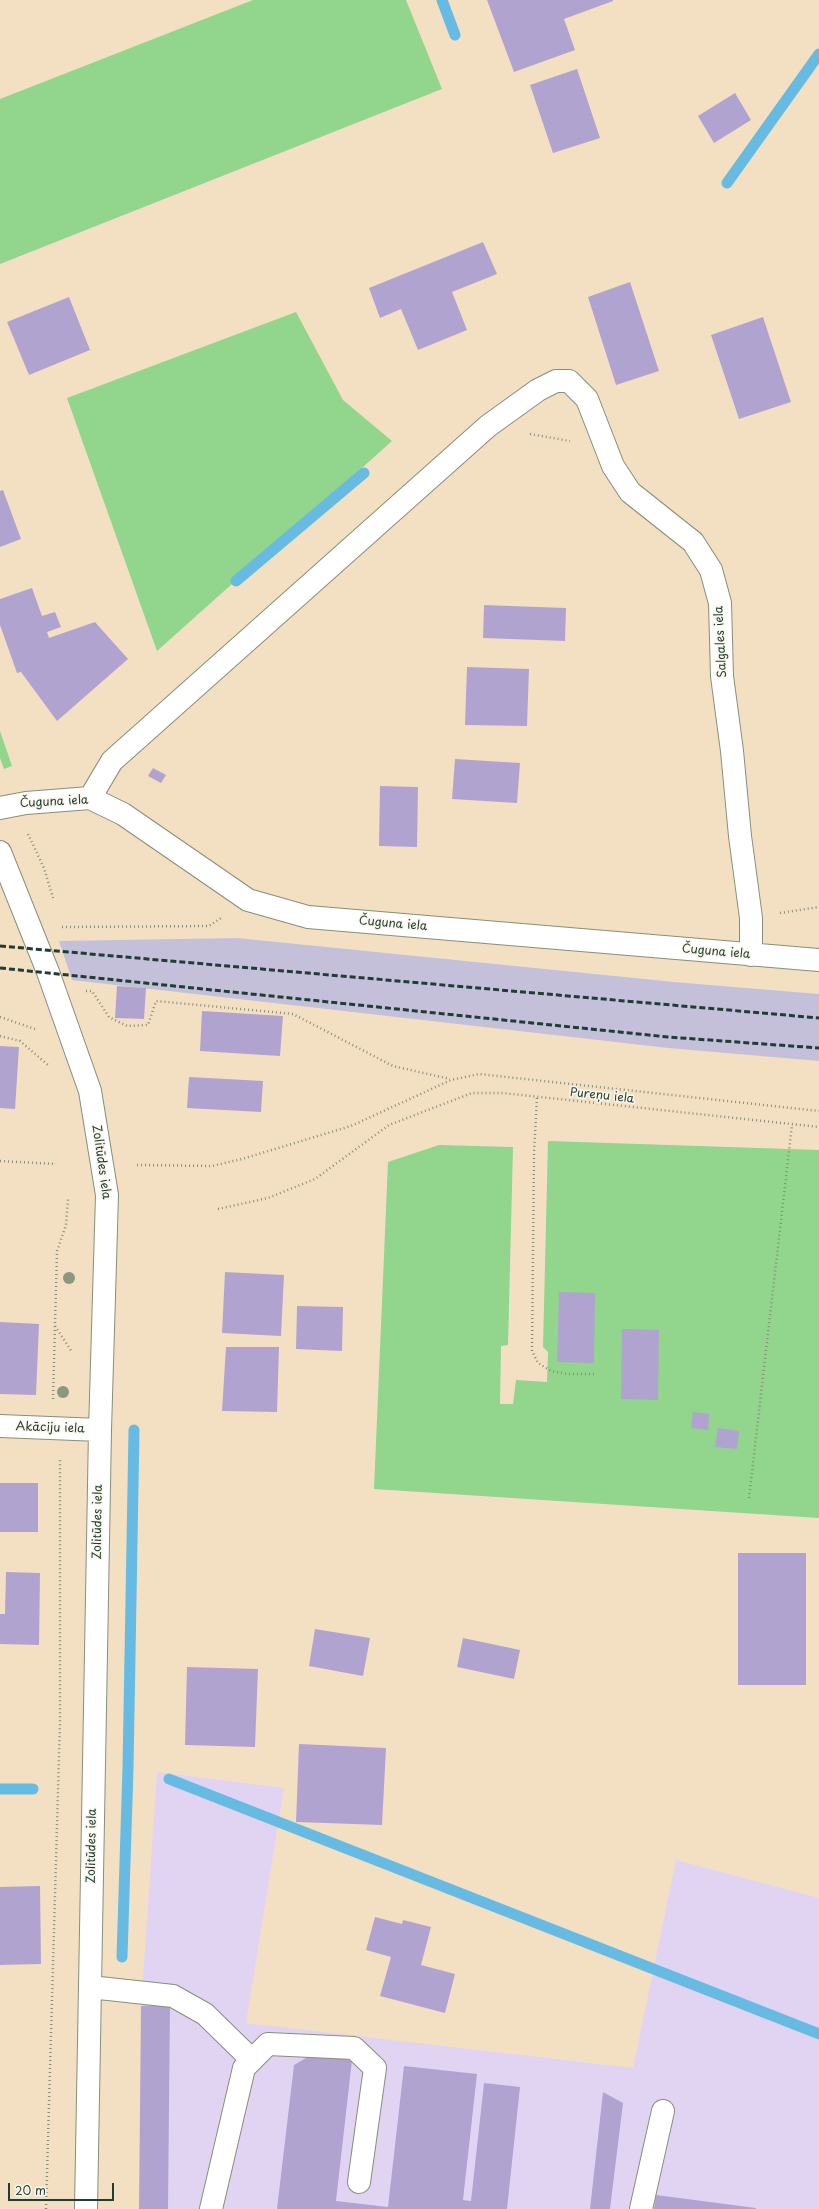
<!DOCTYPE html>
<meta charset="utf-8">
<style>
body{margin:0}
#map{position:relative;width:819px;height:2209px;overflow:hidden;background:#f3e0c2;font-family:"Playpen Sans",sans-serif}
canvas{display:block}
.scale{position:absolute;left:8px;top:2183px;width:106px;height:18px;box-sizing:border-box;border:2px solid #1f3d34;border-top:0;padding-left:5px;font-size:12px;line-height:14px;white-space:nowrap;color:#1f3d34;-webkit-text-stroke:3px #fbf7ec;paint-order:stroke}
</style>
<div id="map">
<canvas width="819" height="2209"></canvas>
<div class="scale">20 m</div>
</div>
<script>
const g = document.querySelector('canvas').getContext('2d');
g.lineJoin = 'round';
function fill(path, color) { g.fillStyle = color; g.fill(path, 'evenodd'); }
const poly = rows => new Path2D(rows.map(r => 'M' + r).join(''));
function stroke(path, color, width, dash) { g.strokeStyle = color; g.lineWidth = width; g.lineCap = dash ? 'butt' : 'round'; g.setLineDash(dash || []); g.stroke(path); }
function drawText(font, color, halo, rows, align = 'center') {
  g.font = font + ' "Playpen Sans",sans-serif'; g.lineWidth = 3; g.setLineDash([]); g.textBaseline = 'middle'; g.strokeStyle = halo; g.fillStyle = color; for (const [text, x, y, turn = 0] of rows) {
    g.save(); g.translate(x, y); g.rotate((+turn || 0) * Math.PI / 180); g.textAlign = isNaN(turn) ? turn : align; if (halo) g.strokeText(text, 0, 0); g.fillText(text, 0, 0); g.restore();
  }
}
fill(poly([
 [157,1772,284,1788,246,2023,633,2068,676,1860,819,1898,819,2209,139,2209,142,1992]
]), '#e1d4f3');
fill(poly([
 [237,938,674,982,819,994,819,1061,668,1048,72,980,59,941]
]), '#c5c0da');
fill(poly([
 [253,0,406,0,442,89,0,264,0,99],
 [296,312,343,400,392,441,157,651,67,398],
 [0,731,12,766,4,769,0,758],
 [548,1141,819,1150,819,1518,374,1489,388,1162,439,1145,513,1147,508,1345,501,1346,500,1404,513,1404,516,1380,547,1382,548,1352,543,1347]
]), '#92d58d');
stroke(poly([
 [442,0,455,35],
 [727,183,819,54],
 [236,581,364,473],
 [169,1779,819,2034],
 [0,1789,33,1789],
 [122,1957,128,1768,134,1430]
]), '#67bbe3', 11);
fill(poly([
 [487,0,613,0,613,1,564,19,575,50,514,72],
 [577,69,600,138,553,153,530,85],
 [735,93,751,120,714,143,698,116],
 [483,242,497,274,452,292,467,330,418,350,401,309,380,318,369,288],
 [630,282,659,371,616,385,588,297],
 [69,297,90,350,29,375,7,322],
 [763,317,791,402,739,419,711,335],
 [3,490,21,539,0,547,0,491],
 [32,588,42,616,55,612,61,627,47,632,49,638,95,622,128,659,57,721,21,672,17,673,0,625,0,599],
 [484,605,566,608,565,641,483,638],
 [467,667,529,669,527,726,465,725],
 [455,759,520,763,517,803,452,799],
 [153,768,166,775,161,783,148,776],
 [380,786,418,787,417,847,379,846],
 [117,986,146,988,144,1019,115,1018],
 [202,1011,283,1016,280,1056,200,1051],
 [0,1046,19,1047,15,1109,0,1108],
 [189,1077,263,1081,261,1112,187,1108],
 [225,1272,284,1275,281,1336,222,1333],
 [559,1292,595,1293,594,1363,557,1362],
 [297,1306,343,1307,342,1351,296,1349],
 [0,1322,39,1324,36,1395,0,1394],
 [622,1329,659,1330,658,1400,621,1399],
 [226,1347,279,1347,277,1412,222,1411],
 [693,1412,709,1414,708,1430,691,1428],
 [718,1428,739,1431,737,1449,715,1447],
 [0,1483,38,1483,38,1532,0,1532],
 [738,1553,806,1553,806,1685,738,1685],
 [6,1572,40,1573,39,1645,0,1644,0,1614,5,1614],
 [315,1629,370,1638,363,1676,309,1666],
 [463,1638,520,1650,514,1679,457,1667],
 [187,1667,258,1669,255,1747,185,1745],
 [299,1744,386,1748,382,1825,296,1822],
 [40,1886,41,1964,0,1965,0,1887],
 [375,1917,402,1924,403,1920,431,1927,421,1965,455,1974,445,2013,380,1996,391,1957,366,1950],
 [170,2005,168,2209,139,2209,141,2006],
 [311,2055,352,2060,336,2201,388,2207,404,2066,477,2074,463,2200,471,2201,484,2083,520,2087,507,2209,277,2209,294,2065],
 [603,2092,623,2103,610,2209,590,2209],
 [656,2195,756,2208,756,2209,654,2209]
]), '#b1a3d0');
const minor = poly([
 [90,798,112,761,488,426,538,390,556,381,569,381,587,399,613,466,630,492,693,542,711,570,720,603,722,676,732,751,740,836,751,918,751,955],
 [0,808,26,803,90,798,123,814,248,900,308,917,819,960],
 [0,852,48,972,90,1091,107,1195,100,1430,86,2209],
 [0,1426,100,1430],
 [90,1987,173,1996,205,2014,252,2060],
 [211,2209,244,2068,268,2044,354,2048,375,2068,359,2182],
 [641,2209,663,2111]
]);
stroke(minor, '#898e7b', 24);
stroke(poly([
 [530,434,570,441],
 [28,834,44,868,53,898],
 [780,913,819,907],
 [62,927,209,926,221,918],
 [86,991,92,991,109,1017,127,1026,148,1025,156,1001,293,1014,393,1066,450,1079],
 [0,1017,35,1029],
 [0,1036,20,1041,48,1065],
 [537,1098,534,1153,532,1351,538,1363,551,1371,568,1374,596,1374],
 [0,1161,56,1164],
 [137,1165,212,1166,242,1159,351,1126,451,1080,479,1074,819,1111],
 [218,1209,268,1198,315,1179,389,1125,472,1093,503,1093,819,1127],
 [55,1326,72,1352],
 [53,1399,57,1251,66,1225,68,1199],
 [749,1498,792,1125],
 [46,2209,60,1721,60,1458]
]), '#898e7b', 2.5, [1, 3]);
stroke(minor, '#fff', 22);
stroke(poly([
 [0,946,819,1018],
 [0,968,668,1037,819,1048]
]), '#1f3d34', 3, [6, 3]);
g.fillStyle = '#8b977e';
for (const [x, y] of [
 [69,1278],
 [63,1392]
]) { g.beginPath(); g.arc(x, y, 6, 0, 2 * Math.PI); g.fill(); }
drawText('12px', '#1f3d34', '#fbf7ec', [
 ["Salgales iela",721,642,-93],
 ["Čuguna iela",54,802,-3],
 ["Čuguna iela",393,924,5],
 ["Čuguna iela",716,952,5],
 ["Pureņu iela",602,1096,6],
 ["Zolitūdes iela",101,1162,82],
 ["Akāciju iela",50,1428,2],
 ["Zolitūdes iela",98,1522,-89],
 ["Zolitūdes iela",92,1846,-89]
]);
</script>
